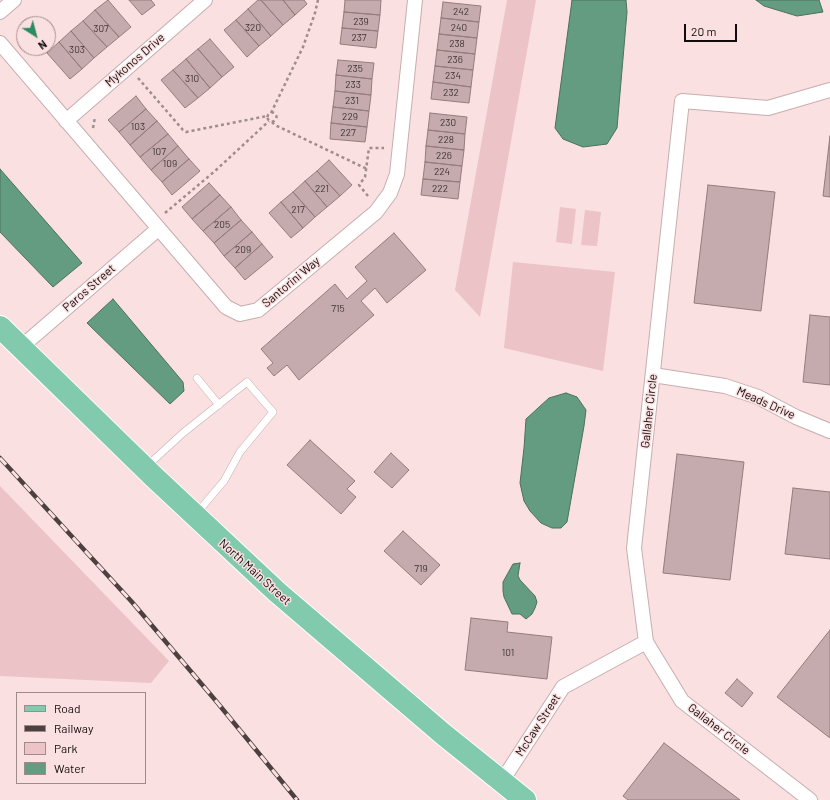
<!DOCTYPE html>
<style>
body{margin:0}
#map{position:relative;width:830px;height:800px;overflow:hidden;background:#fbe0e1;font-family:Barlow,sans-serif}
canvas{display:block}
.legend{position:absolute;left:16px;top:692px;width:130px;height:92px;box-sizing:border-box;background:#fbe0e1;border:1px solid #9f8b8c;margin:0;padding:5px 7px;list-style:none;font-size:12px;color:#140c0c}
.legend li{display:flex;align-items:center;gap:8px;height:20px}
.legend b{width:20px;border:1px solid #9f8b8c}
.north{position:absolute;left:16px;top:16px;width:40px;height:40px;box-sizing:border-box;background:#fbe0e1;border:1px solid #9f8b8c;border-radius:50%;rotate:144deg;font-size:11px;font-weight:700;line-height:16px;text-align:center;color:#140c0c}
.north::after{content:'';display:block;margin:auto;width:14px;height:18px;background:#2c8b63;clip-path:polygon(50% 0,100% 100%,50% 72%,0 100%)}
.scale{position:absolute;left:684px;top:24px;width:53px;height:18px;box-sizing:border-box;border:2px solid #140c0c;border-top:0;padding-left:5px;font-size:12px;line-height:14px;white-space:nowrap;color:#140c0c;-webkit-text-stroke:3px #fbe0e1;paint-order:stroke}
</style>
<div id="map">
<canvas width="830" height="800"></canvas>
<ul class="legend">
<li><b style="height:5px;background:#82caad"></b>Road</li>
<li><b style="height:5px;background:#4d4041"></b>Railway</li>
<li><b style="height:11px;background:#ecc3c6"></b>Park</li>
<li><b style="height:11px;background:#639c80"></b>Water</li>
</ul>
<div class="north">N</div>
<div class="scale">20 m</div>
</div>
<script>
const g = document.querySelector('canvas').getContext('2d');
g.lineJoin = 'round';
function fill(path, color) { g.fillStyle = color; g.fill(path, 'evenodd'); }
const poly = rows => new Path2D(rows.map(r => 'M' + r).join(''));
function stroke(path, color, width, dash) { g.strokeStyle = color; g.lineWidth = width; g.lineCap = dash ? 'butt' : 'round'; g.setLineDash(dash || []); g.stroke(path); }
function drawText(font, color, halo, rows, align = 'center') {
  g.font = font + ' Barlow,sans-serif'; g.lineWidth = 3; g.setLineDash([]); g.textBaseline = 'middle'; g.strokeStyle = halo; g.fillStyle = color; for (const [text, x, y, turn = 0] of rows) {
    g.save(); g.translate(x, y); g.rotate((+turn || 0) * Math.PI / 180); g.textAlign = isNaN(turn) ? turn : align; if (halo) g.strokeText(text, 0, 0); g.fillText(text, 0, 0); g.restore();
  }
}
fill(poly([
 [507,0,536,0,480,317,455,290],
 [560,207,576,209,572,244,556,242],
 [585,210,601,212,597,246,581,245],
 [513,262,615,272,603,371,504,348],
 [0,486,169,661,151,683,0,676]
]), '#ecc3c6');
const water = poly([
 [572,0,626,0,627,12,617,128,607,144,583,147,563,139,555,128,572,0],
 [756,0,819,0,823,12,797,16,764,6,756,0],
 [0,169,82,263,53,287,0,232,0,169],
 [113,299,183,382,184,391,170,404,87,323,113,299],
 [566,393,577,397,586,410,584,426,567,522,561,528,552,528,541,523,530,511,524,501,520,483,524,448,526,419,549,398,566,393],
 [520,563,518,576,520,580,535,596,537,602,535,608,532,614,526,619,520,614,512,614,504,597,503,591,503,582,513,564,520,563]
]);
fill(water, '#639c80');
stroke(water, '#4b715d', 1);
const building = poly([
 [108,0,131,27,119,37,95,10,108,0],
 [129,0,151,0,155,5,142,15,129,0],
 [258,0,261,0,283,25,271,36,248,9,258,0],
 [261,0,283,0,295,15,283,25,261,0],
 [283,0,304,0,307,4,295,15,283,0],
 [345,0,381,0,380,15,344,12,345,0],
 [443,2,481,6,479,22,441,18,443,2],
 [248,9,271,36,259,46,236,20,248,9],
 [95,10,119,37,107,47,83,21,95,10],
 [344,12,380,15,378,31,342,28,344,12],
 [441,18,479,22,477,38,439,34,441,18],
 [236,20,259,46,247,57,224,30,236,20],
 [83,21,107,47,94,58,71,31,83,21],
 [342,28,378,31,376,48,340,44,342,28],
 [71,31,94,58,82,69,59,42,71,31],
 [439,34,477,38,475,54,437,50,439,34],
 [210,39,234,67,222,77,198,49,210,39],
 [59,42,82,69,70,79,47,53,59,42],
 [198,49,222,77,210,88,186,59,198,49],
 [437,50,475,54,473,70,435,66,437,50],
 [186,59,210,88,198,98,173,70,186,59],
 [338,60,374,63,372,79,336,75,338,60],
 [435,66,473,70,471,87,433,82,435,66],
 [173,70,198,98,185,108,161,80,173,70],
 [336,75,372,79,371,95,335,91,336,75],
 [433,82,471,87,469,103,431,99,433,82],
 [335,91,371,95,369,111,333,107,335,91],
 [136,96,146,109,119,132,108,120,136,96],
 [333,107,369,111,367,127,331,123,333,107],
 [146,109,157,121,130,145,119,132,146,109],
 [430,113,467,117,465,134,428,130,430,113],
 [157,121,168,134,140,157,130,145,157,121],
 [331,123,367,127,365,142,330,139,331,123],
 [428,130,465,134,464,150,426,146,428,130],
 [168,134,178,146,151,170,140,157,168,134],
 [830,136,830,197,823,196,830,136],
 [178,146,189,159,162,182,151,170,178,146],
 [426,146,464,150,462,166,425,162,426,146],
 [189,159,200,171,172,195,162,182,189,159],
 [329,160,352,185,340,196,317,171,329,160],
 [425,162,462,166,460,182,423,179,425,162],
 [317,171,340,196,327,207,305,181,317,171],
 [423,179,460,182,458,199,421,195,423,179],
 [305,181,327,207,315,217,293,192,305,181],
 [209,183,220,195,192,219,182,207,209,183],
 [708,185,775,192,761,311,694,303,708,185],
 [293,192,315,217,303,228,281,202,293,192],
 [220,195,231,207,203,231,192,219,220,195],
 [281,202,303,228,291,238,269,213,281,202],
 [231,207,241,220,214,243,203,231,231,207],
 [241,220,252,232,224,256,214,243,241,220],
 [252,232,262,244,235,268,224,256,252,232],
 [394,233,426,270,387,303,375,288,361,301,374,315,299,380,287,365,274,376,267,368,273,363,261,349,335,284,347,299,367,281,355,267,394,233],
 [262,244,273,257,245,280,235,268,262,244],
 [810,315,830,317,830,385,803,382,810,315],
 [310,440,355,481,347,489,356,497,341,514,287,465,310,440],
 [391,453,409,470,392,488,374,472,391,453],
 [677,454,744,462,730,580,663,573,677,454],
 [793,488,830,492,830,559,785,554,793,488],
 [403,531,440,565,421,585,384,551,403,531],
 [471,618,508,622,507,632,552,637,547,679,465,670,471,618],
 [830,630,830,738,777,697,830,630],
 [737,679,753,693,742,707,725,693,737,679],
 [664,743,740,800,628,800,623,796,664,743]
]);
fill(building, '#c5abad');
stroke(building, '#947c7d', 1);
const service = poly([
 [197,378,219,405],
 [146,467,183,433,247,382,273,412,240,452,224,481,196,514]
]);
const minor = poly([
 [0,12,14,0],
 [0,43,226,307,240,314,258,310,376,212,390,193,397,174,415,0],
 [66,121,205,0],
 [20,348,158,229],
 [653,375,725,386,758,397,796,417,830,431],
 [502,781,563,687,646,642],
 [810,800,682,701,646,642,634,548,682,101,768,108,830,90]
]);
const primary = poly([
 [0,327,154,477,277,592,443,734,525,800]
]);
stroke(service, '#c7adaf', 8);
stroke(minor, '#c7adaf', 16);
stroke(primary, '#fff', 24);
stroke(poly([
 [138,78,183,130,186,132,267,116],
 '267.5 117a4.5 4.5 0 1 1 9 0a4.5 4.5 0 1 1-9 0Z',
 [271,113,303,47,315,13,318,0],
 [272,122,275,125,367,169],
 [93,128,95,117],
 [368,196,359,185,365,177,369,148,384,148],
 [165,213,215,171,269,121]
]), '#9f8c8c', 2.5, [3, 3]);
stroke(service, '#fff', 7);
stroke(minor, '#fff', 14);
stroke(primary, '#82caad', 22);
const rail = poly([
 [0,458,132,602,216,701,297,800]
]);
stroke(rail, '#4d4041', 4.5);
stroke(rail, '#fbe0e1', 3, [9]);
drawText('10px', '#403434', null, [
 ["242",461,12],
 ["239",361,22],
 ["320",253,28],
 ["240",459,28],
 ["307",101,29],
 ["237",359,38],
 ["238",457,44],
 ["303",77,50],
 ["236",455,60],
 ["235",355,69],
 ["234",453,76],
 ["310",192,79],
 ["233",353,85],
 ["232",451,93],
 ["231",352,101],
 ["229",350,117],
 ["230",448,123],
 ["103",138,127],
 ["227",348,133],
 ["228",446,140],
 ["107",159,152],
 ["226",444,156],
 ["109",170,164],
 ["224",442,172],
 ["221",322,189],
 ["222",440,189],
 ["217",298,210],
 ["205",222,225],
 ["209",243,250],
 ["715",338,309],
 ["719",421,569],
 ["101",508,653]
]);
drawText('12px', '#140c0c', '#fbe0e1', [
 ["Mykonos Drive",135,60,-41],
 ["Santorini Way",291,282,-40],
 ["Paros Street",89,288,-41],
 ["Meads Drive",766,403,24],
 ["Gallaher Circle",649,411,-84],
 ["North Main Street",255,572,42],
 ["McCaw Street",538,725,-57],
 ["Gallaher Circle",719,729,38]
]);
</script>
